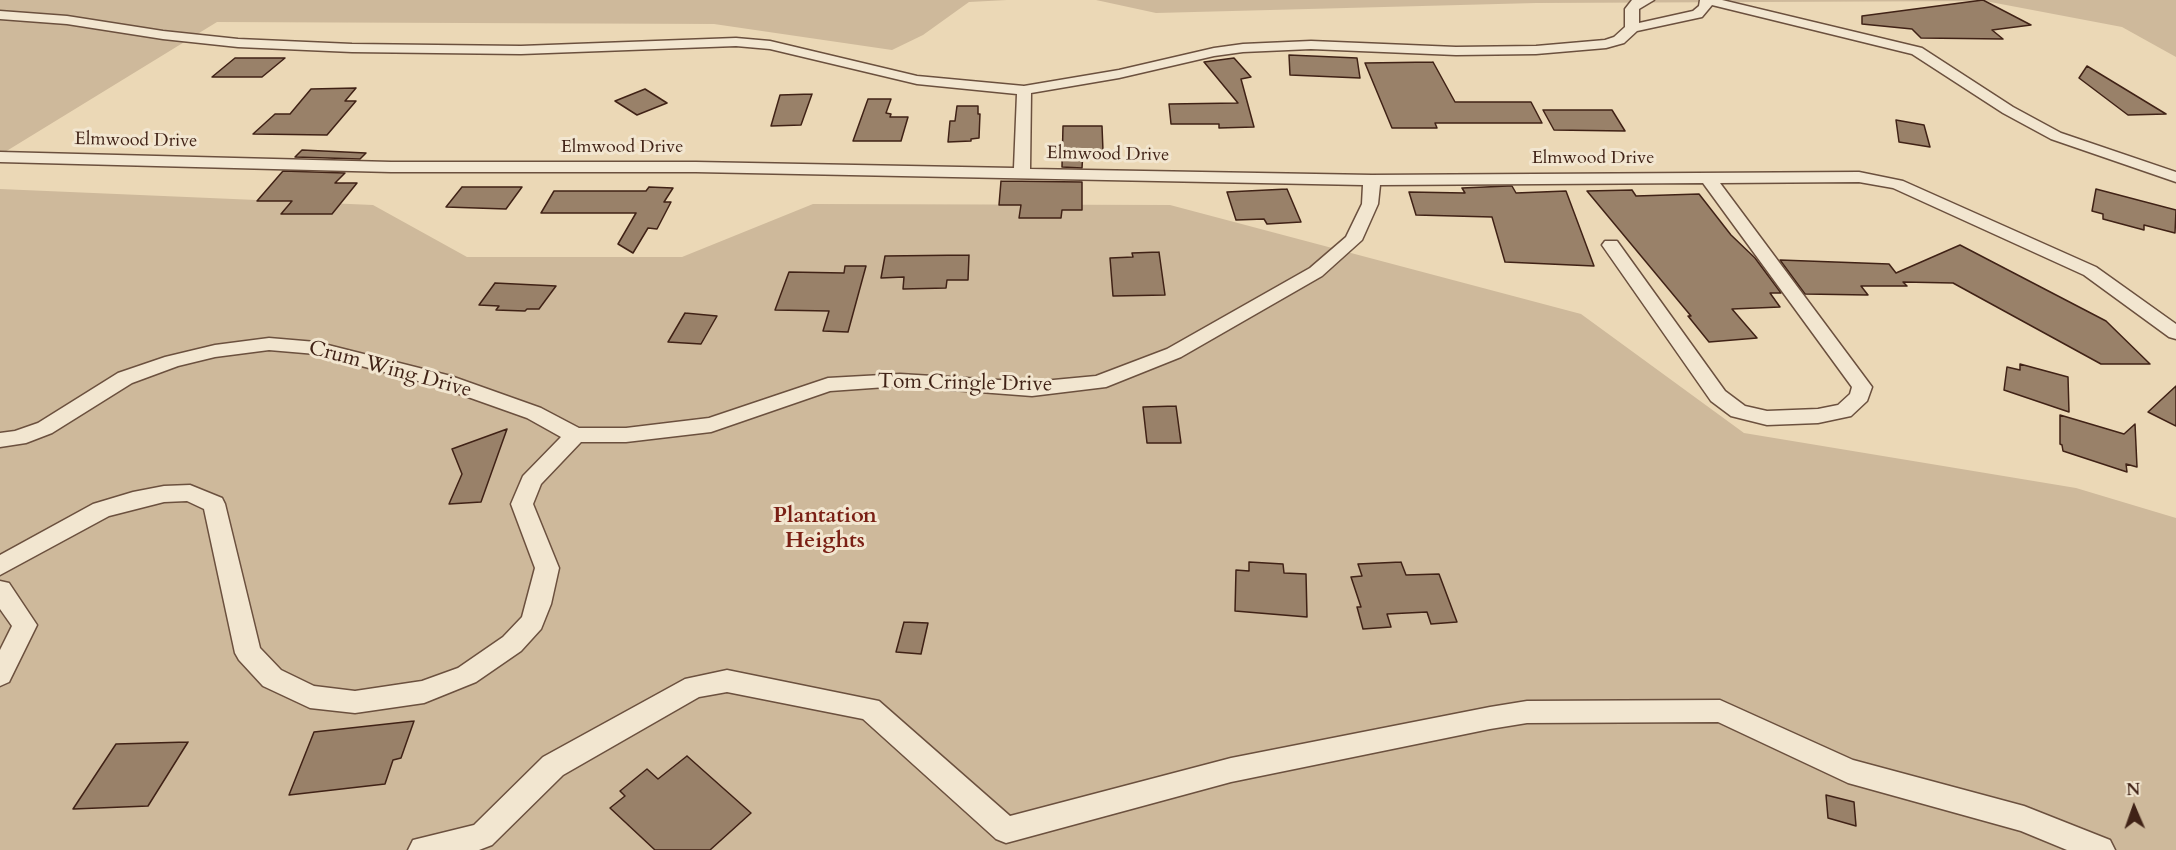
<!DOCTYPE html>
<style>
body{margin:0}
#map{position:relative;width:2176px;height:850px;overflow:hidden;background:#ebd8b6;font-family:Cardo,serif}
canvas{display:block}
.north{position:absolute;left:2104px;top:778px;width:60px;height:60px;-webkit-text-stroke:4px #f2e6d0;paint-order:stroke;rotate:358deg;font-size:16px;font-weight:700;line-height:24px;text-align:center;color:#402216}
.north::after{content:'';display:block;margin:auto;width:21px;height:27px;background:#402216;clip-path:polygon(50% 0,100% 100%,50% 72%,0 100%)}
</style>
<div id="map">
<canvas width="2176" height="850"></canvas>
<div class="north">N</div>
</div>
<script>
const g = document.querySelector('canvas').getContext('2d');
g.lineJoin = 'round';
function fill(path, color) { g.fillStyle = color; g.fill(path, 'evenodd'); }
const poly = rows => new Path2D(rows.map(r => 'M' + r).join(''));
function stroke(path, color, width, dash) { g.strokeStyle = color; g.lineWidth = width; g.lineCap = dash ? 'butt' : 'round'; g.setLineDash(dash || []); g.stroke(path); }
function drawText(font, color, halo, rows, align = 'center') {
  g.font = font + ' Cardo,serif'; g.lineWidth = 6; g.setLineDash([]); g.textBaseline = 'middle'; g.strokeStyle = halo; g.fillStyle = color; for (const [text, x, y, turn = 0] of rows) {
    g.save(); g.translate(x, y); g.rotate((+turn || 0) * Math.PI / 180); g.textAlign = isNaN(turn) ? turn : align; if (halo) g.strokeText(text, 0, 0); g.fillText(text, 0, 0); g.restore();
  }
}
fill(poly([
 [0,0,1007,0,969,2,923,35,892,50,714,24,217,22,0,155],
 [1096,0,2176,0,2176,57,2122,27,1985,1,1536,3,1156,13],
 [0,189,373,205,467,257,682,257,813,204,1170,205,1581,314,1744,433,2076,488,2176,518,2176,850,0,850]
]), '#ceb99b');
const building = poly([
 [1983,0,2031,25,1992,30,2003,39,1921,38,1912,29,1862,24,1862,16,1983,0],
 [1289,55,1357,58,1360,78,1290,75,1289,55],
 [235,58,285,58,262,77,212,77,235,58],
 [1234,58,1251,77,1241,79,1254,127,1219,128,1219,124,1171,124,1169,104,1238,103,1204,62,1234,58],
 [1433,62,1455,102,1531,102,1542,123,1435,123,1437,128,1392,128,1365,63,1433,62],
 [2087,66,2166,114,2128,115,2079,78,2087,66],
 [356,88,345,101,356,101,327,135,253,134,275,114,290,114,311,89,356,88],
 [645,89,667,103,637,115,615,101,645,89],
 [812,94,801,125,771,126,780,95,812,94],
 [868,99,891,99,886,113,891,114,890,117,908,117,901,141,853,141,868,99],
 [957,106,978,106,978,114,980,114,979,138,971,139,971,141,948,142,950,121,955,121,957,106],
 [1543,110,1612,110,1625,131,1554,130,1543,110],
 [1896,120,1924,125,1930,147,1899,142,1896,120],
 [1063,126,1102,126,1103,151,1083,152,1082,168,1062,167,1063,126],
 [302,150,366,153,360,159,295,157,302,150],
 [283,171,345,173,335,183,357,183,332,214,281,214,292,201,257,201,283,171],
 [1001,181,1082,182,1082,210,1062,210,1061,218,1019,218,1021,205,999,205,1001,181],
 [1508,186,1512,186,1516,193,1566,191,1594,266,1505,262,1492,217,1416,215,1409,192,1465,193,1462,188,1508,186],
 [462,187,522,187,506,209,446,207,462,187],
 [649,187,673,188,664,202,671,202,657,229,648,228,633,253,618,244,636,213,541,213,554,191,646,191,649,187],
 [1287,189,1301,222,1267,224,1264,219,1236,220,1227,192,1287,189],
 [2096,189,2176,210,2175,233,2144,225,2144,230,2103,219,2103,214,2092,211,2096,189],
 [1632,190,1636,196,1699,194,1731,235,1755,258,1781,293,1770,293,1780,307,1732,309,1757,338,1709,342,1688,316,1691,316,1587,191,1632,190],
 [1960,245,2106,321,2150,364,2101,364,1953,283,1903,282,1907,286,1861,286,1868,295,1805,294,1780,260,1889,264,1896,273,1960,245],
 [1159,252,1165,295,1113,296,1110,258,1133,257,1132,253,1159,252],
 [969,255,968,280,947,280,946,288,903,289,904,277,881,278,885,256,969,255],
 [845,266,866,266,848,332,823,331,829,311,775,310,789,272,844,273,845,266],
 [495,283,556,286,539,309,527,309,525,311,496,310,499,306,479,305,495,283],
 [685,313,717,316,701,344,668,342,685,313],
 [2020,364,2068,377,2069,412,2004,390,2007,367,2020,370,2020,364],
 [2176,386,2176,426,2148,412,2176,386],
 [1176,406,1181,443,1147,443,1143,407,1176,406],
 [2060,415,2124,434,2135,424,2137,467,2126,464,2127,472,2063,451,2062,445,2060,444,2060,415],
 [507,429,481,502,449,504,462,474,452,449,507,429],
 [1249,562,1283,564,1284,573,1306,574,1307,617,1235,611,1236,570,1249,571,1249,562],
 [1401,562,1406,575,1439,574,1457,622,1431,624,1427,612,1387,614,1391,627,1363,629,1357,607,1361,607,1351,577,1362,576,1358,564,1401,562],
 [904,622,928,623,921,654,896,652,904,622],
 [414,721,401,758,393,760,385,784,289,795,314,732,414,721],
 [188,742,148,806,73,809,116,744,188,742],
 [687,756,751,813,710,850,655,850,610,808,625,796,620,791,647,769,658,779,687,756],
 [1826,795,1854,802,1856,826,1828,818,1826,795]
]);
fill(building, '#998169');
stroke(building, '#402216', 1.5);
const street = poly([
 [1632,0,1654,0,1639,9,1639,23,1693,11,1699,6,1700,0,1722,0,1922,48,2013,107,2061,133,2176,172,2176,182,2051,139,2003,113,1912,54,1712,5,1702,17,1637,31,1624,43,1606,48,1536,54,1456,55,1311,49,1243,52,1214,56,1119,78,1031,93,1030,169,1372,175,1859,172,1903,181,2096,267,2176,324,2176,339,2169,337,2084,275,1893,188,1859,182,1720,183,1872,387,1867,401,1851,416,1818,423,1767,425,1731,416,1711,401,1602,245,1605,241,1617,241,1725,391,1745,406,1767,411,1818,409,1838,405,1850,394,1852,387,1703,183,1380,185,1378,204,1362,240,1322,276,1181,357,1106,387,1032,396,900,386,830,391,711,432,626,442,581,442,541,484,533,504,559,568,551,604,541,629,521,651,476,682,424,703,355,713,310,708,263,686,239,660,235,653,204,509,187,501,164,502,109,516,0,575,0,555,93,504,133,492,164,486,190,485,222,498,225,504,260,648,281,670,314,686,355,691,422,681,458,668,503,637,522,617,535,568,511,504,523,476,561,437,527,418,437,386,316,354,269,350,215,357,178,366,132,383,52,433,26,443,0,447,0,433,15,431,38,423,118,373,165,357,215,345,269,338,316,342,451,376,541,408,579,428,626,428,709,418,828,378,900,374,1032,382,1096,376,1167,349,1310,268,1346,237,1362,204,1363,185,696,172,391,172,0,162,0,152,391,162,696,162,1014,168,1017,94,917,84,770,49,736,46,521,54,352,52,238,47,163,39,67,24,0,19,0,11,67,16,163,31,238,39,352,44,521,46,736,38,770,41,917,76,1024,86,1119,70,1214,48,1243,44,1311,41,1456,47,1536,46,1605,40,1614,37,1625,27,1625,9,1632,0],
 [0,581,9,583,37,625,9,682,0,686,0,650,12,626,0,609,0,581],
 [727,670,879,701,1010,816,1231,758,1490,707,1527,701,1720,700,1853,760,2024,806,2110,840,2115,850,2067,850,2021,831,1848,783,1718,722,1527,723,1490,729,1231,782,1006,843,996,839,863,719,727,692,699,697,563,775,492,845,479,850,408,850,413,840,474,825,543,757,685,679,727,670]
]);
stroke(street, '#6b503e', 3);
fill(street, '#f2e6d0');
drawText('18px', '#402216', '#f2e6d0', [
 ["Elmwood Drive",136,141,1],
 ["Elmwood Drive",622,148],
 ["Elmwood Drive",1108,155,1],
 ["Elmwood Drive",1593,159]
]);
drawText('21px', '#402216', '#f2e6d0', [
 ["Crum Wing Drive",390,370,15],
 ["Tom Cringle Drive",965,384,1]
]);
drawText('bold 22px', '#7a1f14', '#f2e6d0', [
 ["Plantation",825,517],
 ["Heights",825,542]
]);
</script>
